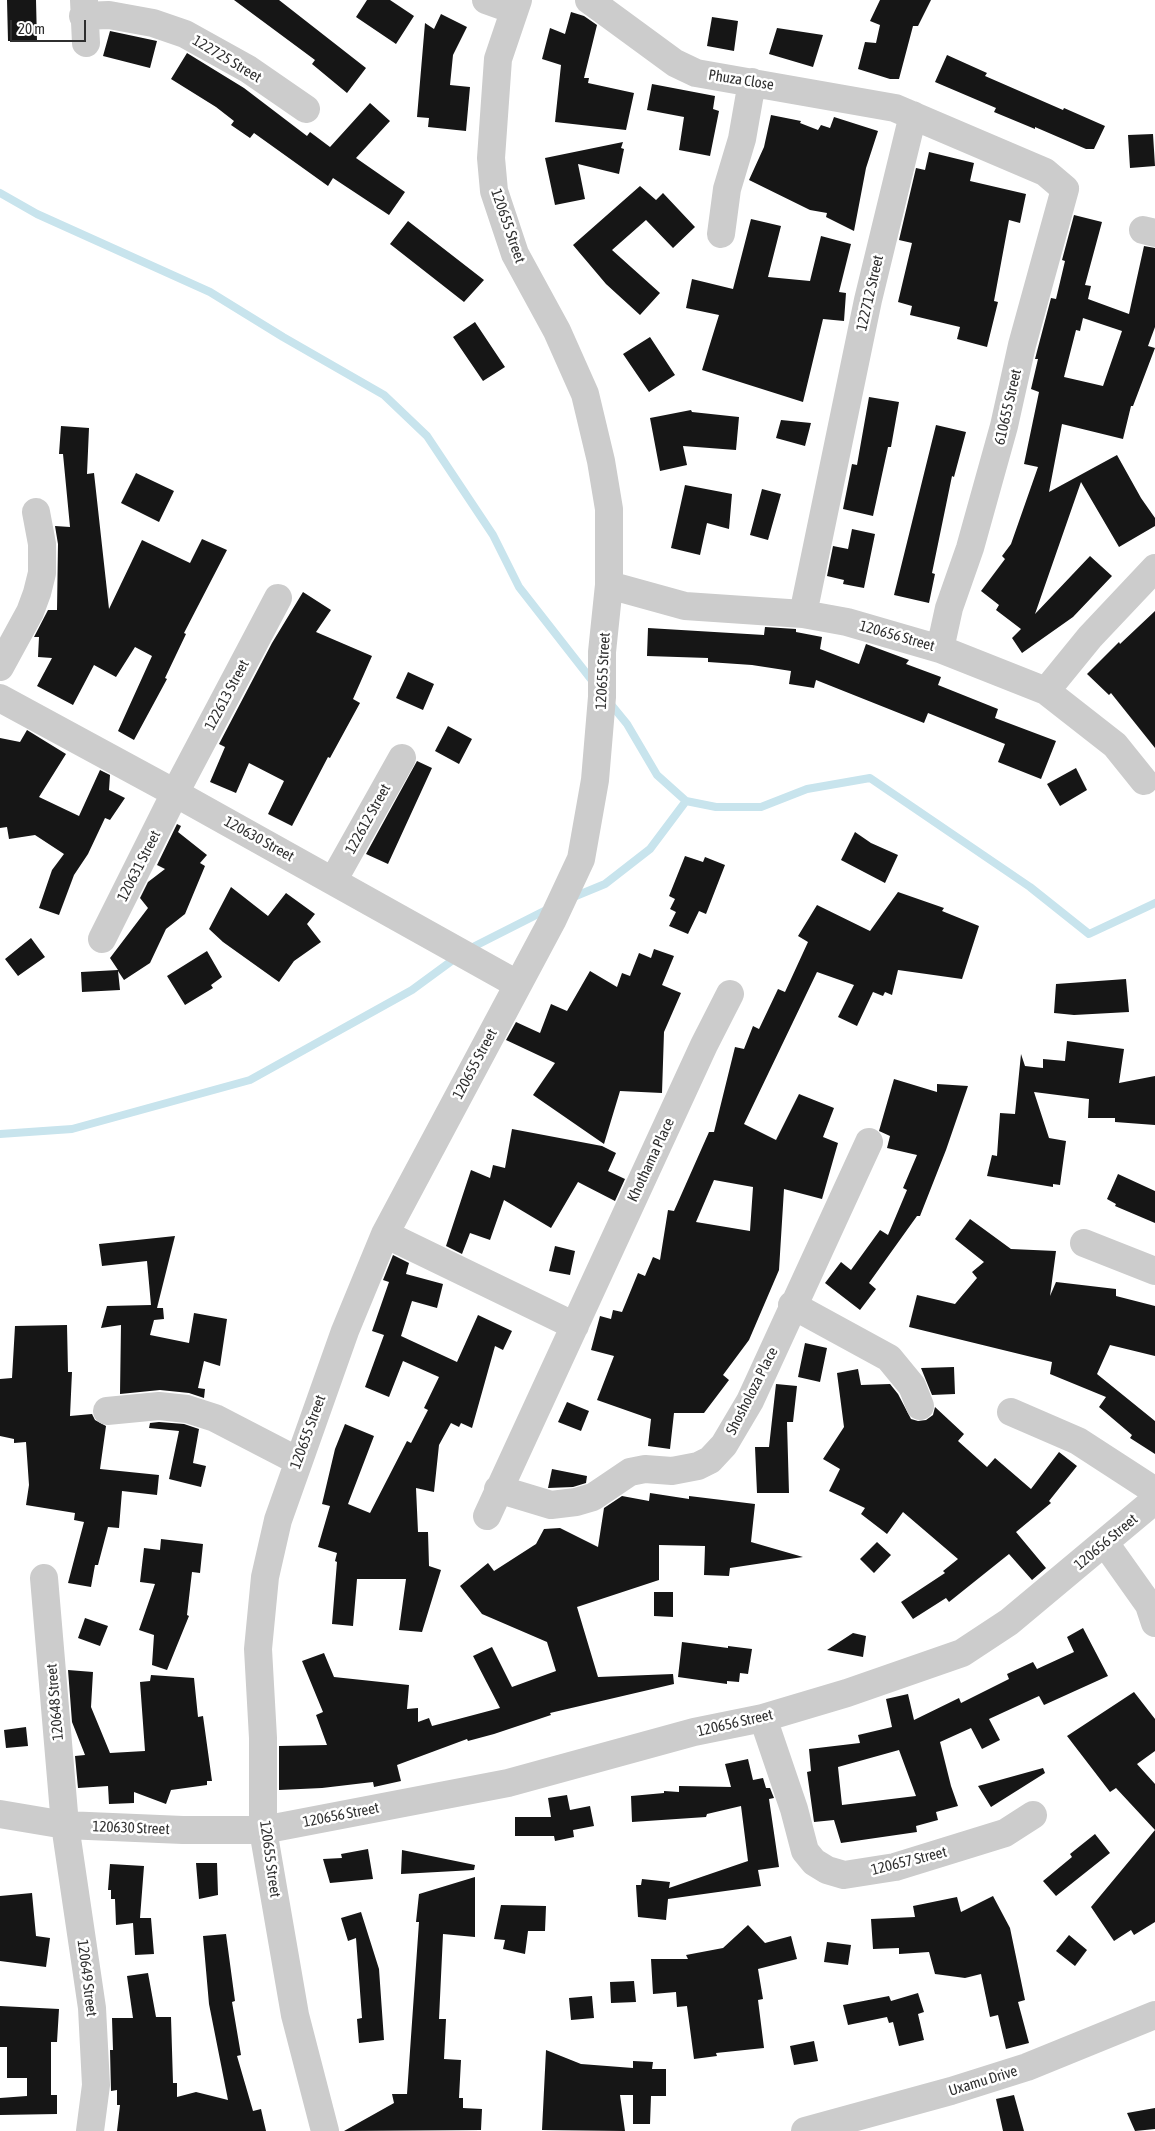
<!DOCTYPE html>
<style>
body{margin:0}
#map{position:relative;width:1155px;height:2131px;overflow:hidden;background:#fff;font-family:"Asap Condensed",sans-serif}
canvas{display:block}
.scale{position:absolute;left:10px;top:20px;width:76px;height:22px;box-sizing:border-box;border:2px solid #2f2f2f;border-top:0;padding-left:6px;font-size:15px;line-height:18px;white-space:nowrap;color:#2f2f2f;-webkit-text-stroke:4px #fff;paint-order:stroke}
</style>
<div id="map">
<canvas width="1155" height="2131"></canvas>
<div class="scale">20 m</div>
</div>
<script>
const g = document.querySelector('canvas').getContext('2d');
g.lineJoin = 'round';
const poly = rows => new Path2D(rows.map(r => 'M' + r).join(''));
function stroke(path, color, width, dash) { g.strokeStyle = color; g.lineWidth = width; g.lineCap = dash ? 'butt' : 'round'; g.setLineDash(dash || []); g.stroke(path); }
function fill(path, color) { g.fillStyle = color; g.fill(path, 'evenodd'); }
function drawText(font, color, halo, rows, align = 'center') {
  g.font = font + ' "Asap Condensed",sans-serif'; g.lineWidth = 5; g.setLineDash([]); g.textBaseline = 'middle'; g.strokeStyle = halo; g.fillStyle = color; for (const [text, x, y, turn = 0] of rows) {
    g.save(); g.translate(x, y); g.rotate((+turn || 0) * Math.PI / 180); g.textAlign = isNaN(turn) ? turn : align; if (halo) g.strokeText(text, 0, 0); g.fillText(text, 0, 0); g.restore();
  }
}
stroke(poly([
 [0,193,37,214,210,292,283,337,384,395,427,436,493,535,519,587,594,683],
 [609,702,627,724,657,775,686,801,716,807,761,807,807,789,870,778,1030,887,1089,934,1155,903],
 [571,898,605,884,650,849,686,801],
 [469,949,550,908],
 [0,1134,72,1129,250,1080,412,990,457,957]
]), '#c8e4ed', 8);
fill(poly([
 [7,0,36,0,37,41,8,41],
 [234,0,279,0,366,68,347,93,312,64,315,60],
 [367,0,390,0,414,16,396,44,356,17],
 [880,0,931,0,918,26,913,26,899,79,890,79,858,69,865,42,876,43,880,25,870,21],
 [571,12,584,16,597,25,584,78,589,78,588,83,634,93,626,130,555,122,561,65,542,59,550,28,565,34],
 [441,14,467,27,453,55,450,85,470,87,466,131,428,127,429,118,417,117,425,23,434,29],
 [712,17,738,21,734,51,707,46],
 [777,28,823,35,813,67,769,54],
 [110,31,157,41,150,68,103,56],
 [187,53,244,88,307,136,310,132,330,147,370,103,390,121,356,158,405,192,389,215,333,178,328,186,254,133,250,138,231,125,234,121,216,107,171,79],
 [947,55,987,73,985,76,1063,110,1064,108,1105,126,1094,149,1086,149,1035,127,1035,129,994,112,996,108,935,82],
 [652,84,715,96,713,109,719,111,710,156,679,150,684,117,647,110],
 [771,115,801,121,800,123,818,130,821,125,830,128,834,117,878,131,866,168,854,231,826,217,827,213,810,210,749,180,764,147],
 [1153,134,1155,166,1130,168,1128,135],
 [623,142,621,148,624,149,619,174,578,164,585,199,555,205,545,158],
 [929,152,974,163,970,181,1026,194,1020,223,1009,220,994,301,998,302,987,347,957,339,960,327,910,315,912,306,898,302,912,243,899,240,916,168,925,170],
 [640,186,656,200,663,193,695,227,673,248,646,220,612,250,660,293,640,315,606,284,573,245],
 [1074,215,1102,222,1085,285,1091,286,1088,299,1129,314,1144,246,1155,248,1155,327,1148,346,1155,348,1133,406,1131,406,1123,439,1062,424,1049,492,1117,455,1141,498,1155,518,1155,526,1119,547,1081,482,1035,614,1090,556,1112,576,1073,617,1022,653,1012,638,1021,629,996,610,999,605,981,591,1005,559,1002,556,1011,544,1038,467,1024,464,1039,392,1031,389,1038,359,1035,359,1051,298,1056,299,1065,261,1062,260],
 [1083,318,1122,331,1103,386,1064,377,1076,330,1080,331],
 [751,219,781,226,768,277,810,281,821,236,851,244,839,292,846,293,844,321,823,319,803,402,702,370,719,315,686,308,692,279,733,289],
 [408,221,484,280,464,302,390,244],
 [475,322,505,367,483,381,453,337],
 [650,337,675,375,649,392,623,354],
 [869,397,899,402,891,447,888,447,873,516,843,509,852,464,857,465],
 [691,410,692,412,739,417,736,450,683,446,687,465,660,471,650,418],
 [781,420,811,423,805,446,776,438],
 [936,425,966,432,954,477,952,476,932,573,935,574,929,603,894,595],
 [61,426,89,428,87,474,94,473,109,609,142,540,190,563,202,539,227,550,184,633,186,634,165,678,167,679,134,740,118,731,152,656,135,647,116,677,94,665,73,705,37,686,52,658,38,657,39,637,34,637,48,610,57,610,58,544,55,526,70,527,63,454,59,454],
 [136,473,174,491,159,522,121,503],
 [685,485,732,494,729,529,707,523,700,555,671,548],
 [762,489,781,494,768,540,750,535],
 [852,529,875,534,864,588,843,584,844,580,827,576,833,546,848,549],
 [303,592,331,610,316,632,372,656,353,699,360,703,330,758,328,757,292,826,268,814,284,781,249,763,236,793,210,782,225,747,219,744,272,643],
 [1155,611,1155,748,1111,693,1109,695,1087,674,1119,642,1120,644],
 [765,627,796,629,796,632,822,637,820,649,859,664,866,644,909,660,906,664,941,677,938,685,998,709,995,718,1056,741,1041,779,998,762,1005,744,928,713,924,723,816,680,814,688,789,684,791,671,752,665,708,662,708,658,647,656,648,628,764,635],
 [408,672,434,684,423,710,396,698],
 [448,726,472,739,459,764,435,751],
 [27,730,66,754,39,797,79,816,100,770,110,775,109,790,125,798,110,820,105,818,88,854,74,875,59,915,39,908,52,870,64,854,35,835,9,839,7,827,0,828,0,738,20,742],
 [417,761,432,768,388,864,366,854],
 [1076,768,1087,790,1060,806,1047,784],
 [177,824,181,826,178,832,207,855,200,863,205,866,185,914,166,929,150,963,124,980,118,971,120,990,82,992,81,972,118,970,110,958,148,908,140,898,148,882,165,869,157,865],
 [855,832,871,843,898,855,885,883,841,860],
 [685,856,703,862,705,857,725,865,706,914,699,911,688,934,669,926,676,912,670,909,675,899,669,896],
 [231,887,268,916,286,893,315,914,307,924,321,942,294,961,279,982,223,942,209,929],
 [898,892,944,908,942,911,979,926,962,979,898,970,892,995,885,992,883,996,873,992,857,1026,838,1017,854,985,817,972,744,1124,776,1140,799,1094,834,1108,823,1137,838,1143,822,1199,784,1189,779,1270,749,1340,723,1375,729,1380,704,1413,674,1413,670,1449,648,1446,651,1419,597,1400,614,1356,591,1350,600,1316,611,1319,613,1310,622,1312,638,1273,645,1276,653,1257,660,1260,668,1210,674,1211,709,1132,714,1132,735,1047,744,1049,753,1026,759,1029,778,989,785,992,808,942,798,936,817,905,870,931],
 [714,1180,753,1187,750,1231,696,1222],
 [31,938,45,957,18,976,5,959],
 [654,949,674,956,662,985,681,993,664,1032,662,1093,620,1091,604,1144,533,1095,555,1063,506,1040,516,1022,540,1033,551,1004,567,1011,590,971,617,987,622,973,630,976,639,953,651,958],
 [207,951,222,977,211,985,213,988,185,1005,167,976],
 [1126,979,1129,1012,1074,1015,1054,1013,1056,984],
 [1067,1041,1124,1049,1119,1083,1155,1076,1155,1125,1115,1122,1115,1118,1088,1118,1089,1099,1034,1092,1049,1138,1066,1141,1060,1185,1053,1184,1053,1187,987,1176,992,1155,997,1156,1000,1113,1015,1114,1021,1054,1025,1066,1043,1068,1043,1059,1065,1061],
 [894,1079,937,1092,937,1084,968,1086,946,1150,920,1216,917,1216,869,1283,876,1289,860,1310,825,1283,841,1262,851,1270,880,1230,888,1235,907,1190,903,1188,917,1155,887,1148,890,1136,879,1131],
 [512,1129,602,1146,616,1153,608,1171,625,1179,615,1201,578,1182,551,1228,504,1200,490,1240,470,1233,462,1254,446,1246,471,1170,490,1178,493,1165,505,1168],
 [1118,1174,1155,1191,1155,1223,1115,1206,1116,1204,1107,1199],
 [970,1219,1011,1249,1056,1251,1050,1296,1056,1282,1116,1289,1116,1296,1155,1306,1155,1356,1110,1345,1097,1374,1155,1421,1155,1454,1130,1438,1132,1435,1099,1407,1106,1397,1050,1374,1052,1362,909,1327,917,1295,955,1304,977,1278,972,1272,984,1262,955,1239],
 [175,1236,157,1308,163,1308,164,1319,154,1320,150,1335,189,1343,194,1313,227,1319,220,1366,204,1361,198,1388,205,1389,204,1398,189,1393,160,1390,120,1394,121,1325,101,1328,107,1306,151,1305,147,1261,102,1266,99,1244],
 [555,1246,575,1251,570,1275,549,1271],
 [393,1255,409,1263,406,1274,443,1284,437,1308,412,1301,401,1336,457,1362,478,1315,512,1331,503,1350,495,1346,472,1428,461,1423,459,1427,451,1423,439,1445,434,1492,416,1488,418,1532,428,1532,429,1566,441,1570,422,1632,399,1630,406,1579,357,1579,353,1626,332,1624,337,1562,335,1561,337,1553,318,1547,330,1506,322,1504,335,1449,345,1424,374,1436,348,1504,370,1513,407,1441,411,1443,428,1410,424,1408,439,1377,403,1361,389,1397,365,1387,384,1335,372,1331,389,1282,383,1280],
 [67,1325,68,1372,72,1372,70,1416,92,1414,95,1420,106,1426,100,1469,159,1475,157,1495,122,1491,119,1528,108,1527,98,1565,95,1565,91,1587,68,1583,84,1522,74,1520,75,1513,26,1505,29,1485,26,1442,14,1443,14,1439,0,1436,0,1379,12,1378,15,1326],
 [805,1343,827,1348,820,1382,798,1377],
 [954,1367,955,1394,932,1395,921,1368],
 [858,1369,861,1385,890,1384,898,1394,911,1419,918,1421,926,1420,933,1415,935,1407,964,1434,958,1441,987,1467,995,1458,1031,1489,1059,1452,1077,1466,1049,1501,1051,1503,1016,1532,1046,1568,1032,1580,1009,1554,949,1602,946,1598,913,1619,901,1602,945,1573,943,1571,958,1559,903,1512,887,1534,861,1514,865,1508,829,1491,840,1469,823,1459,844,1427,837,1373],
 [776,1384,797,1386,793,1422,787,1422,789,1493,757,1493,755,1447,769,1447],
 [567,1402,589,1411,581,1431,558,1422],
 [159,1422,184,1424,199,1429,193,1463,206,1466,201,1487,169,1479,179,1431,149,1428,150,1423],
 [552,1469,587,1476,586,1483,573,1487,548,1488],
 [650,1493,689,1499,689,1496,755,1504,751,1542,803,1557,730,1568,729,1576,704,1575,705,1546,659,1545,659,1580,577,1607,598,1677,673,1674,674,1684,550,1713,551,1715,494,1734,468,1741,467,1739,397,1765,401,1781,374,1787,373,1782,322,1788,279,1790,279,1746,327,1745,316,1715,323,1712,302,1661,324,1653,334,1677,409,1685,407,1709,418,1708,418,1722,429,1718,432,1726,500,1708,473,1656,492,1647,512,1687,556,1671,547,1642,482,1614,460,1586,488,1563,494,1571,536,1544,544,1529,560,1528,598,1547,604,1508,622,1496,649,1501],
 [161,1539,203,1544,200,1573,192,1572,187,1615,189,1616,167,1670,152,1665,154,1635,139,1630,155,1584,140,1582,144,1548,160,1550],
 [877,1542,891,1555,874,1573,860,1559],
 [654,1592,673,1592,673,1617,654,1616],
 [85,1618,108,1626,100,1646,78,1638],
 [1083,1628,1108,1676,1044,1705,1039,1696,989,1719,1000,1740,982,1749,971,1728,940,1742,951,1786,958,1806,936,1812,938,1820,916,1826,917,1832,841,1843,834,1820,814,1822,807,1772,811,1771,809,1749,860,1743,858,1735,892,1727,886,1699,908,1694,914,1720,959,1698,961,1703,1009,1679,1007,1674,1033,1662,1037,1669,1074,1652,1067,1637],
 [899,1750,916,1796,842,1805,838,1767],
 [853,1633,866,1636,863,1657,827,1650],
 [682,1642,728,1648,728,1646,752,1649,748,1674,740,1673,739,1682,727,1681,727,1684,678,1677],
 [68,1670,93,1672,91,1707,110,1753,145,1751,140,1682,150,1681,151,1675,194,1678,198,1717,203,1716,212,1781,207,1781,207,1785,171,1790,166,1804,134,1792,134,1803,109,1804,108,1786,78,1788,75,1756,85,1755,72,1722],
 [1134,1692,1155,1719,1155,1751,1137,1764,1155,1784,1155,1922,1134,1935,1131,1930,1114,1941,1091,1907,1155,1830,1116,1788,1110,1792,1067,1736],
 [26,1727,28,1746,6,1748,4,1730],
 [748,1759,753,1780,763,1778,766,1788,770,1788,774,1798,769,1799,779,1867,758,1870,761,1886,668,1899,666,1920,638,1917,636,1885,641,1885,642,1879,670,1882,669,1888,748,1861,741,1806,707,1814,706,1817,632,1822,631,1796,664,1793,664,1791,679,1792,679,1786,731,1787,725,1764],
 [1043,1768,1045,1773,991,1807,978,1786],
 [567,1795,570,1810,590,1806,594,1826,573,1830,574,1837,555,1841,554,1836,515,1836,515,1817,551,1817,548,1798],
 [1095,1834,1110,1853,1056,1896,1043,1881,1072,1857,1070,1854],
 [368,1849,373,1879,330,1883,323,1859,342,1858,341,1854],
 [402,1850,475,1865,474,1870,401,1874],
 [196,1863,217,1863,218,1895,199,1899],
 [110,1864,144,1866,140,1918,151,1918,154,1954,135,1955,133,1923,116,1925,115,1899,111,1899,111,1890,108,1890],
 [475,1877,475,1937,443,1934,439,2019,446,2019,444,2059,461,2060,459,2098,463,2098,463,2108,482,2109,481,2130,344,2131,394,2103,392,2094,407,2094,419,1922,416,1922,419,1894],
 [32,1893,36,1936,50,1938,46,1967,0,1961,0,1896],
 [993,1896,1010,1928,1025,2000,1018,2002,1029,2043,1006,2049,998,2015,990,2017,981,1974,965,1978,935,1974,929,1952,899,1954,899,1948,873,1949,871,1919,915,1917,913,1906,957,1897,961,1912],
 [501,1905,546,1906,545,1931,528,1931,525,1954,503,1949,505,1940,494,1939],
 [361,1912,379,1969,384,2040,359,2043,357,2019,362,2018,356,1938,348,1941,341,1918],
 [748,1925,765,1943,791,1936,797,1959,758,1969,763,1999,758,2000,764,2048,716,2053,717,2056,694,2059,687,2006,677,2007,676,1992,653,1994,651,1959,688,1959,686,1955,723,1948],
 [226,1934,235,2001,232,2002,241,2055,237,2056,253,2111,261,2109,266,2131,117,2131,120,2105,117,2105,117,2090,111,2091,110,2050,113,2050,112,2018,133,2018,127,1976,148,1973,156,2017,171,2017,173,2083,177,2083,177,2097,196,2092,228,2100,209,2004,203,1936],
 [1069,1935,1087,1950,1075,1966,1056,1951],
 [827,1942,851,1945,848,1965,824,1962],
 [634,1981,636,2002,611,2003,610,1982],
 [918,1993,924,2012,918,2014,924,2040,899,2046,893,2022,889,2023,887,2017,848,2025,843,2005,889,1996,891,2001],
 [592,1996,594,2018,571,2020,569,1998],
 [0,2006,59,2009,57,2042,51,2042,51,2095,57,2095,57,2114,0,2115,0,2098,27,2096,27,2078,7,2078,7,2047,0,2047],
 [814,2041,818,2061,794,2065,790,2046],
 [546,2050,581,2064,633,2068,633,2061,653,2062,652,2069,666,2069,666,2096,651,2096,650,2124,633,2124,633,2095,620,2095,625,2131,542,2130],
 [1014,2095,1024,2131,1003,2131,996,2099],
 [1155,2108,1155,2129,1135,2131,1127,2113]
]), '#161616');
stroke(poly([
 [84,0,86,43],
 [486,0,514,10],
 [589,0,675,63,696,73,895,108,1045,172,1065,189,1022,345,1004,426,970,548,949,608,940,649],
 [83,16,109,15,153,23,185,34,248,69,306,109],
 [1143,230,1155,233],
 [721,234,727,189,742,139,752,82],
 [609,585,685,606,803,614,847,622,940,649,1046,691,1115,745,1144,781],
 [803,614,868,300,913,115],
 [0,667,30,612,37,593,42,573,42,544,36,512],
 [1046,691,1090,637,1155,568],
 [0,698,175,793,517,984],
 [333,881,402,758],
 [102,939,175,793,278,598],
 [385,1234,575,1326],
 [1084,1243,1155,1271],
 [792,1305,889,1358,912,1386,920,1406],
 [107,1411,159,1406,187,1409,215,1418,298,1461],
 [1011,1412,1078,1441,1155,1491],
 [498,1489,551,1505,576,1502,593,1497,630,1472,645,1469,672,1471,698,1466,710,1460,724,1445,750,1401,869,1142],
 [487,1516,704,1045,730,994],
 [1105,1543,1149,1605,1155,1623],
 [44,1578,65,1825,92,2008,96,2085,90,2131],
 [763,1718,794,1809,805,1851,814,1862,827,1870,844,1875,895,1867,1005,1833,1033,1815],
 [0,1814,65,1825,183,1830,263,1830,508,1783,694,1732,763,1718,847,1693,962,1653,1009,1622,1155,1500],
 [325,2131,295,2015,263,1830,263,1738,258,1649,265,1577,278,1520,345,1331,385,1234,552,921,581,859,595,780,602,697,602,652,609,585,609,509,601,461,585,394,557,331,515,254,494,191,491,158,498,59,518,0],
 [805,2131,951,2091,1027,2067,1155,2015]
]), '#ccc', 28);
drawText('15px', '#2f2f2f', '#fff', [
 ["122725 Street",227,59,31],
 ["Phuza Close",741,80,9],
 ["120655 Street",508,226,71],
 ["122712 Street",870,293,-77],
 ["610655 Street",1008,407,-77],
 ["120656 Street",897,636,16],
 ["120655 Street",603,671,-87],
 ["122613 Street",227,695,-62],
 ["122612 Street",368,819,-61],
 ["120630 Street",259,839,29],
 ["120631 Street",139,866,-63],
 ["120655 Street",475,1064,-62],
 ["Khothama Place",651,1160,-65],
 ["Shosholoza Place",752,1391,-63],
 ["120655 Street",308,1432,-70],
 ["120656 Street",1106,1542,-40],
 ["120648 Street",55,1702,-95],
 ["120656 Street",735,1723,-13],
 ["120656 Street",341,1815,-11],
 ["120630 Street",131,1828,2],
 ["120655 Street",270,1859,82],
 ["120657 Street",909,1861,-14],
 ["120649 Street",87,1978,83],
 ["Uxamu Drive",983,2081,-17]
]);
</script>
